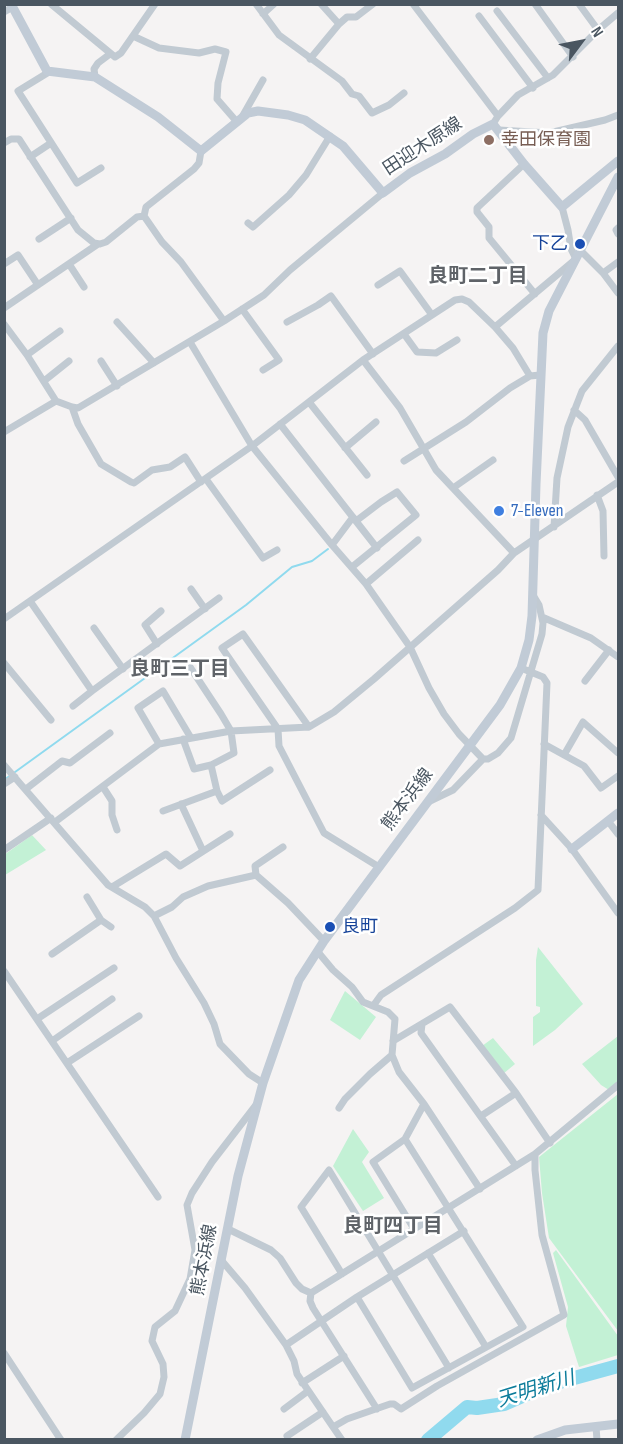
<!DOCTYPE html>
<meta charset="utf-8">
<style>
body{margin:0}
#map{position:relative;width:623px;height:1444px;overflow:hidden;background:#f5f3f3;font-family:"Sofia Sans Condensed",sans-serif}
canvas{display:block}
.frame{position:absolute;inset:0;border:6px solid #4a5661;pointer-events:none}
.north{position:absolute;left:551px;top:12px;width:60px;height:60px;-webkit-text-stroke:4px #fff;paint-order:stroke;rotate:58deg;font-size:16px;font-weight:700;line-height:24px;text-align:center;color:#4a5661}
.north::after{content:'';display:block;margin:auto;width:21px;height:27px;background:#4a5661;clip-path:polygon(50% 0,100% 100%,50% 72%,0 100%)}
</style>
<div id="map">
<canvas width="623" height="1444"></canvas>
<div class="frame"></div>
<div class="north">N</div>
</div>
<script>
const g = document.querySelector('canvas').getContext('2d');
g.lineJoin = 'round';
function fill(path, color) { g.fillStyle = color; g.fill(path, 'evenodd'); }
const poly = rows => new Path2D(rows.map(r => 'M' + r).join(''));
function stroke(path, color, width, dash) { g.strokeStyle = color; g.lineWidth = width; g.lineCap = dash ? 'butt' : 'round'; g.setLineDash(dash || []); g.stroke(path); }
function drawText(font, color, halo, rows, align = 'center') {
  g.font = font + ' "Sofia Sans Condensed","Noto Sans JP",sans-serif'; g.lineWidth = 5; g.setLineDash([]); g.textBaseline = 'middle'; g.strokeStyle = halo; g.fillStyle = color; for (const [text, x, y, turn = 0] of rows) {
    g.save(); g.translate(x, y); g.rotate((+turn || 0) * Math.PI / 180); g.textAlign = isNaN(turn) ? turn : align; if (halo) g.strokeText(text, 0, 0); g.fillText(text, 0, 0); g.restore();
  }
}
fill(poly([
 [32,835,46,850,5,875,4,855],
 [538,947,583,1004,555,1030,533,1046,533,1017,540,1012,540,1007,536,1006,536,960],
 [345,991,376,1017,360,1040,330,1020],
 [618,1036,618,1081,609,1090,601,1085,582,1064],
 [493,1038,515,1064,503,1074,482,1046],
 [618,1094,618,1331,549,1238,542,1193,539,1157],
 [353,1129,369,1152,362,1162,384,1198,363,1211,333,1166],
 [556,1250,618,1336,618,1355,579,1367,566,1326,568,1307,553,1253]
]), '#c3f1d5');
stroke(poly([
 [4,780,246,605,292,567,312,561,328,549]
]), '#90daee', 2);
stroke(poly([
 [428,1440,467,1407,477,1408,504,1404,545,1386,618,1366]
]), '#90daee', 14);
stroke(poly([
 [51,4,115,57,121,53,155,4],
 [256,4,279,35,342,81,352,94,359,96,372,113,389,105,404,93],
 [321,4,339,24],
 [413,4,498,116],
 [535,4,573,57],
 [579,4,598,30],
 [497,11,548,78],
 [4,12,11,8],
 [263,14,274,4],
 [479,16,533,88],
 [133,36,159,48,199,53,215,49,226,52,218,83,217,99,237,122],
 [310,59,339,24,347,17,356,17,373,4],
 [49,72,18,91,77,183,101,168],
 [95,77,94,69,98,63,110,54],
 [242,117,263,80],
 [493,124,498,116,518,95,553,75,598,30,618,13],
 [499,130,549,133,605,120,618,115],
 [4,143,11,139,19,139,78,230,94,243,100,244,106,242,137,217,144,216],
 [201,151,199,163,194,169,146,207,144,216,162,242,181,262,224,321],
 [30,157,51,143],
 [524,164,477,208,477,212,489,227,489,238,535,294],
 [248,223,253,227,289,195,306,175,330,136],
 [618,228,616,230,618,234],
 [39,239,71,218],
 [581,251,603,273,618,293],
 [4,264,18,255,38,285],
 [69,264,84,287],
 [603,273,618,262],
 [378,285,400,271,432,315],
 [4,308,98,244],
 [242,309,279,360,263,370],
 [117,322,154,363],
 [287,322,318,305,331,296,373,354],
 [4,324,27,355,56,401,72,407,78,408,224,321,264,295,290,270,383,193],
 [495,327,513,348,530,376],
 [404,334,417,352,436,353,457,340],
 [190,342,252,446,332,545,366,584,410,647,429,688,444,714,459,734,483,759],
 [27,355,60,331],
 [363,360,400,408,436,470,514,553],
 [101,361,117,386],
 [44,381,69,361],
 [309,402,367,475],
 [72,407,78,424,101,464,131,482,134,483,152,470,170,467,185,457,201,482],
 [574,410,585,420,618,477],
 [280,424,377,548],
 [4,432,56,401],
 [345,448,376,422],
 [404,461,466,422,510,388,530,376,540,375],
 [206,479,263,558,277,550],
 [453,488,493,460],
 [597,495,603,511,604,556],
 [554,527,557,478,568,427,582,391,618,346],
 [332,545,353,517],
 [352,567,416,515,397,492,381,502,356,521],
 [366,584,418,540],
 [191,589,205,609],
 [30,601,92,691,219,598],
 [542,617,591,638,618,657],
 [4,619,252,446,363,360,455,300,462,299,469,302,495,327,576,259,571,249,568,230,562,207],
 [94,628,123,669],
 [157,644,145,625,161,611],
 [4,663,51,720],
 [190,667,221,714,231,731,234,753,211,765,217,791],
 [585,681,609,650],
 [73,706,92,691],
 [309,727,243,634,222,648,278,729,279,746,324,833,379,867],
 [183,739,194,769,211,765],
 [159,744,138,708,163,691,191,738],
 [544,744,584,766,601,788,618,776],
 [564,755,583,722,618,753],
 [4,765,108,885,145,907,154,916,176,958,204,1003,214,1024,220,1044,249,1074,263,1083],
 [4,784,15,777],
 [103,787,112,801,112,815,117,830],
 [26,789,62,761,70,763,110,733],
 [428,802,453,790,483,759,488,759,498,753,511,738,542,634,543,623,539,605,533,595],
 [181,804,203,851],
 [163,811,217,791,222,801,270,770],
 [541,815,572,849,618,913],
 [608,821,618,834],
 [55,822,159,744,231,731,309,727,334,712,374,679,498,570,514,553,618,482],
 [4,850,51,818],
 [256,875,255,866,283,847],
 [112,887,166,854,180,866,230,834],
 [87,897,101,920,111,927],
 [154,916,172,907,183,897,208,886,256,875,288,903,324,941],
 [318,952,333,970,352,987,363,1002,388,1012,395,1019,392,1055,399,1072,424,1104,480,1189],
 [52,954,101,920],
 [4,971,158,1197],
 [373,1006,381,995,515,908,538,890,547,683,543,677,521,668],
 [37,1019,114,968],
 [422,1024,421,1033,516,1166],
 [52,1041,112,999],
 [393,1041,450,1007,516,1093,550,1143],
 [67,1063,139,1016],
 [339,1108,345,1099,370,1074,392,1055],
 [481,1116,516,1093],
 [405,1139,373,1162,414,1229],
 [228,1229,271,1250,280,1258,296,1283,302,1289,311,1293,535,1154],
 [428,1253,486,1347],
 [222,1261,245,1288,286,1345,294,1361,297,1374,333,1427,347,1419,390,1404,394,1404,401,1409,437,1386,564,1315,542,1235,535,1170,535,1154,618,1085],
 [342,1274,301,1207,329,1170,449,1368],
 [311,1293,310,1301,313,1308,377,1409],
 [357,1297,412,1388,523,1327,405,1139,424,1104],
 [286,1345,357,1297,464,1231],
 [4,1353,61,1440],
 [302,1383,344,1356],
 [284,1409,308,1391],
 [333,1427,342,1440],
 [596,1427,597,1440],
 [287,1436,323,1412],
 [116,1440,144,1413,160,1394,164,1377,163,1364,152,1341,155,1327,175,1311,190,1279,195,1250,187,1205,192,1193,212,1162,256,1105]
]), '#c1cad2', 7);
stroke(poly([
 [11,4,47,71,95,77,158,117,201,151,248,113,258,111,288,115,305,120,343,146,383,193,410,173,445,154,473,134,493,124,524,164,562,207,618,161],
 [572,849,618,813],
 [185,1440,238,1176,263,1083,299,980,324,941,500,705,521,668,529,640,532,616,536,484,543,333,549,311,618,177],
 [537,1440,565,1430,618,1424]
]), '#c1cbd6', 9);
for (const [x, y, r, color] of [
 [489,140,6,"#8d6e63"],
 [580,244,6,"#1a4fb4"],
 [499,511,6,"#3f7fe0"],
 [330,927,6,"#1a4fb4"]
]) { const dot = new Path2D(); dot.arc(x, y, r, 0, 2 * Math.PI); g.fillStyle = color; g.fill(dot); stroke(dot, '#fff', 2); }
drawText('18px', '#785e54', '#fff', [
 ["幸田保育園",501,140]
], 'left');
drawText('18px', '#4a5661', '#fff', [
 ["田迎木原線",423,147,-33],
 ["熊本浜線",408,800,-53],
 ["熊本浜線",205,1260,-79]
]);
drawText('18px', '#164399', '#fff', [
 ["下乙",568,244],
 ["良町",342,927,"left"]
], 'right');
drawText('18px', '#366cbe', '#fff', [
 ["7-Eleven",511,511]
], 'left');
drawText('bold 20px', '#5f6368', '#fff', [
 ["良町二丁目",478,277],
 ["良町三丁目",180,670],
 ["良町四丁目",393,1227]
]);
drawText('italic 20px', '#0c7c9b', '#fff', [
 ["天明新川",536,1390,-17]
]);
</script>
